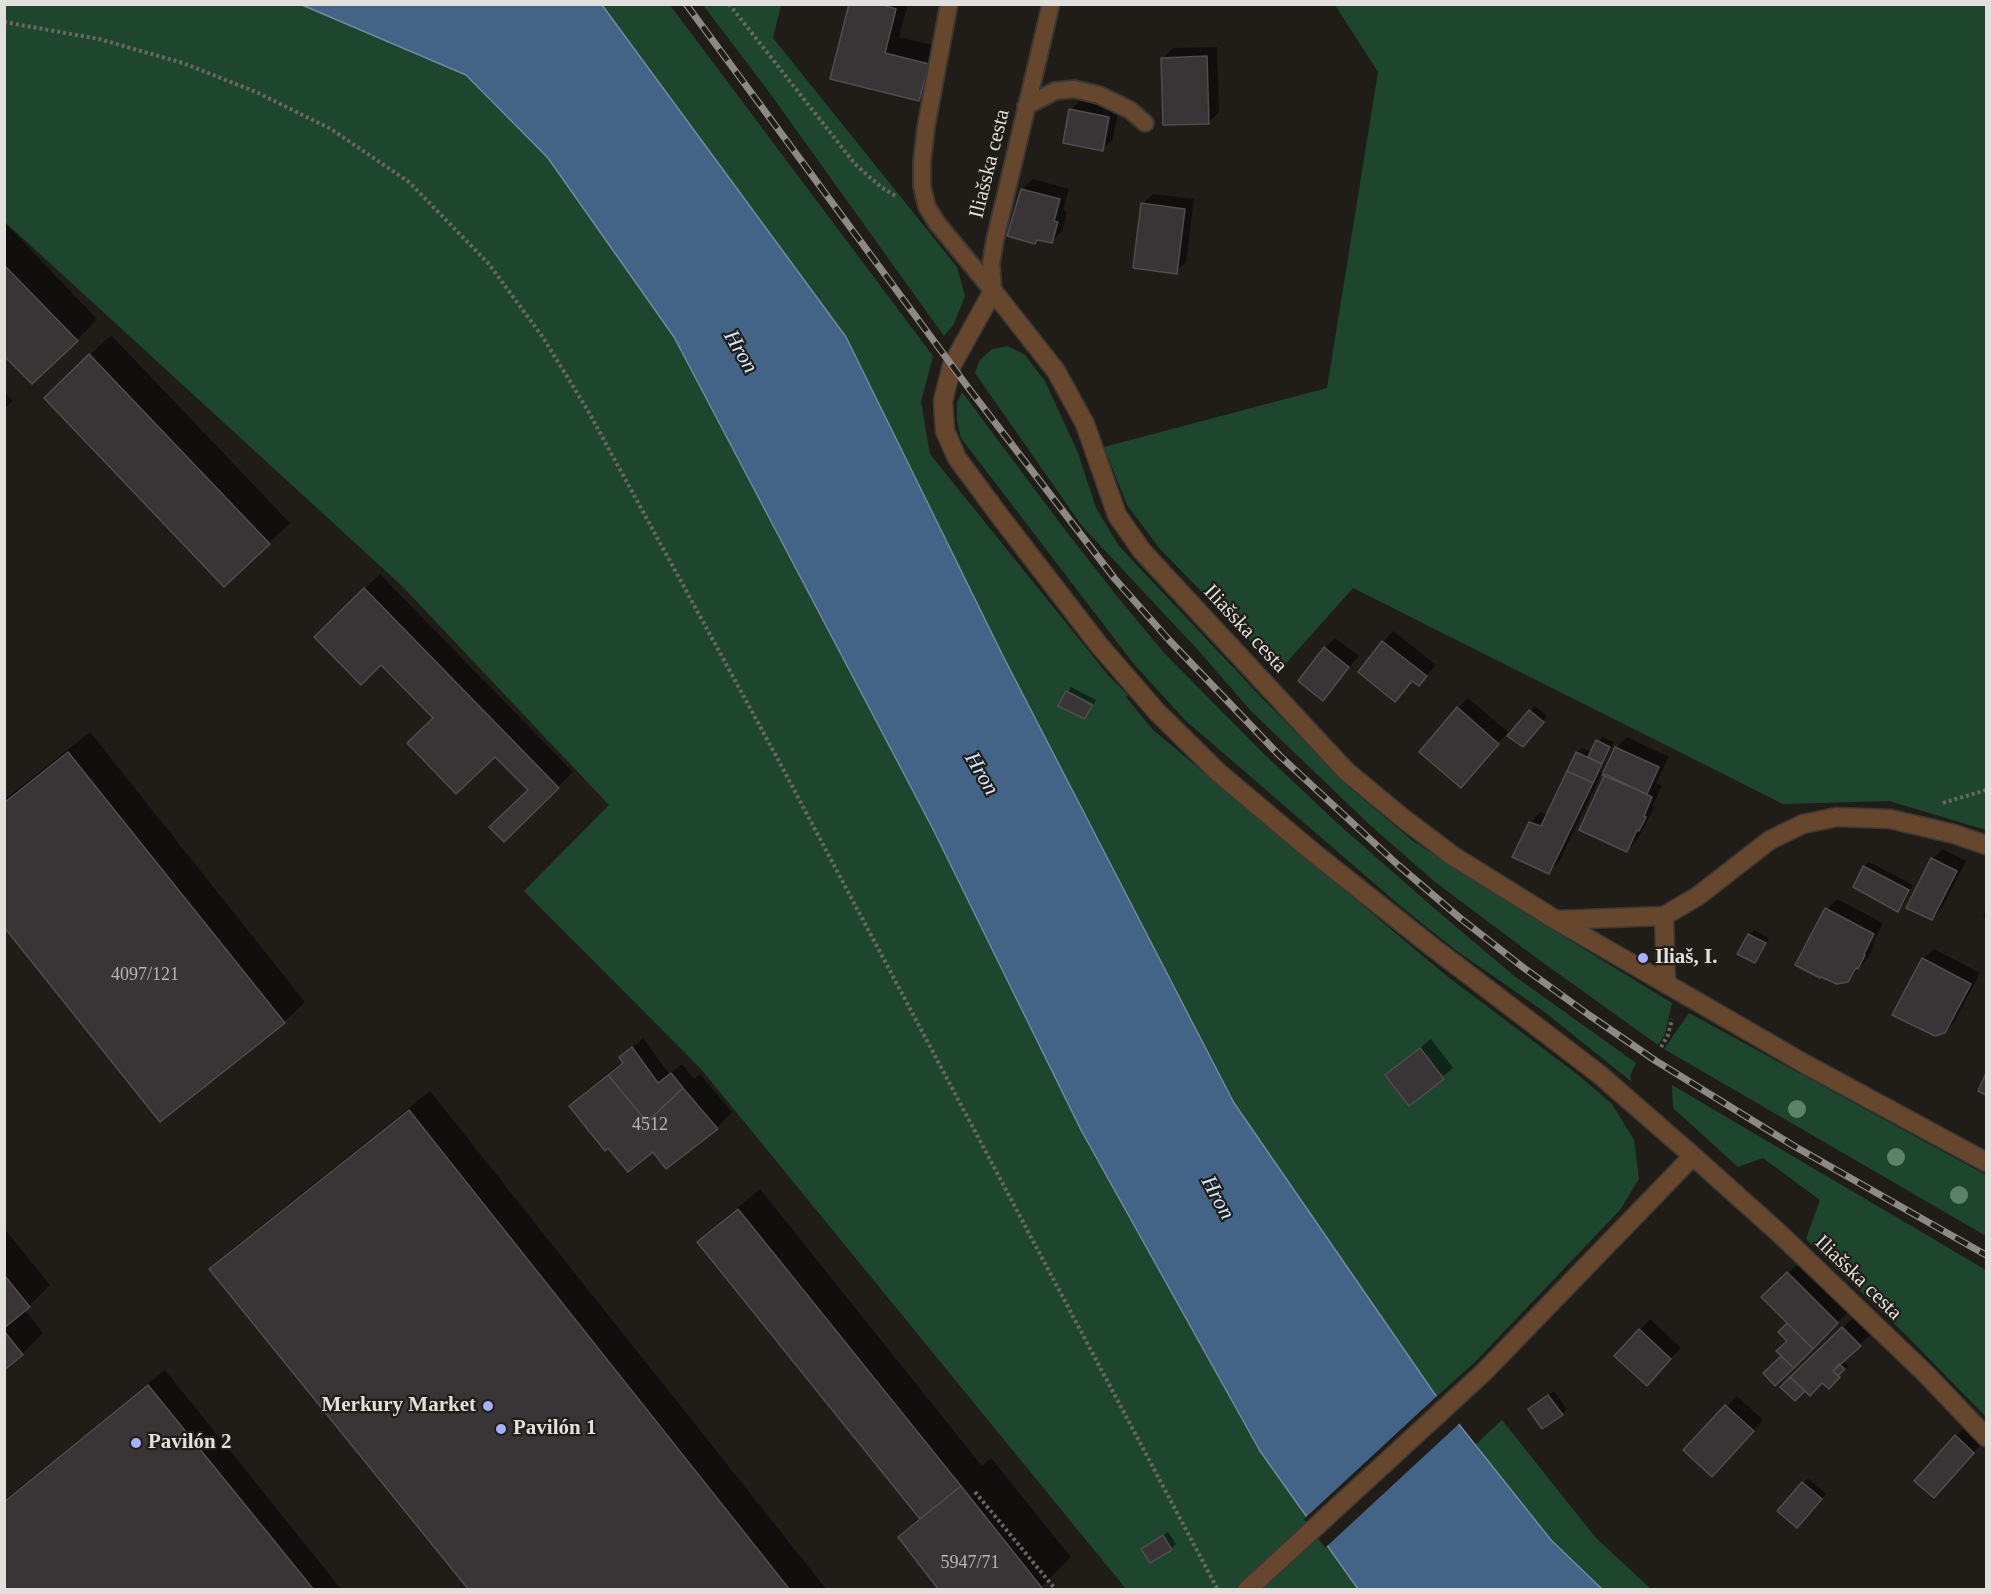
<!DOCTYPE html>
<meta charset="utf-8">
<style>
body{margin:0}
#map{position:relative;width:1991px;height:1594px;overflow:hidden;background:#201d19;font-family:"Times New Roman",serif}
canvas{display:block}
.frame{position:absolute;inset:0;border:6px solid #e2e0dd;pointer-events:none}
</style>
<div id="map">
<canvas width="1991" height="1594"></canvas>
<div class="frame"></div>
</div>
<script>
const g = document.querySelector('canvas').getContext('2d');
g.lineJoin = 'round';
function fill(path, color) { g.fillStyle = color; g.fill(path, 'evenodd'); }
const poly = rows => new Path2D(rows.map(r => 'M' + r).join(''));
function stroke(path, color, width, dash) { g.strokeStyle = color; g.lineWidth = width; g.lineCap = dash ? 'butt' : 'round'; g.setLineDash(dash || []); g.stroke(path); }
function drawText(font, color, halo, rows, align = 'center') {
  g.font = font + ' "Times New Roman",serif'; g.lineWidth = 4.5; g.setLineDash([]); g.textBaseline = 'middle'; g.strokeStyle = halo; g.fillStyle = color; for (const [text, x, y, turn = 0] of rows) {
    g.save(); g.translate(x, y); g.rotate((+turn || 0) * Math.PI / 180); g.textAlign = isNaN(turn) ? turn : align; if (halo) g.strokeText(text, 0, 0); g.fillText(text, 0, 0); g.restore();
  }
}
fill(poly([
 [4,5,302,5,466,75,548,158,674,337,933,829,1081,1130,1260,1451,1358,1589,1126,1589,701,1069,524,891,609,805,402,586,5,222],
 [602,5,670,5,933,356,921,402,930,454,1108,675,1128,695,1126,697,1152,729,1448,977,1577,1074,1612,1104,1634,1140,1639,1179,1620,1210,1475,1362,1436,1397,1229,1108,1004,658,846,337],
 [703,5,781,5,773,38,957,267,965,296,954,324,944,336,769,92],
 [1335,5,1986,5,1986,830,1889,801,1783,804,1353,588,1279,671,1160,549,1127,505,1104,447,1327,388,1378,72],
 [1008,346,1025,355,1045,381,1078,453,1096,508,1119,546,1259,695,1351,789,1413,841,1517,908,1672,1003,1665,1034,1658,1045,1538,959,1435,882,1371,826,1251,711,1198,650,1082,526,975,373,980,360,992,349],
 [962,392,1062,526,1116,595,1165,654,1263,753,1336,822,1435,909,1513,975,1636,1063,1630,1076,1632,1082,1542,1010,1457,951,1404,909,1185,720,1133,663,961,438,957,420,957,403],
 [1689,1013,1986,1175,1986,1236,1664,1049],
 [1672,1085,1986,1270,1986,1417,1907,1336,1806,1239,1820,1200,1763,1158,1738,1167,1673,1108],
 [1502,1420,1596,1538,1651,1589,1602,1589,1551,1540,1475,1445]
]), '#1e462f');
const water = poly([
 [302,5,602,5,846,337,1004,658,1234,1103,1434,1393,1551,1540,1602,1589,1358,1589,1260,1451,1081,1130,933,829,674,337,548,158,466,75,302,5]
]);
fill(water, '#446487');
stroke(water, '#7389a1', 1.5);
fill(poly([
 [1439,1394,1461,1422,1325,1548,1304,1519]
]), '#201d19');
fill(poly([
 [850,4,908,4,899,37,944,48,935,84,919,99,832,78],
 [1217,47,1219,112,1209,122,1162,59,1173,48],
 [1081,100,1119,107,1113,139,1102,150,1070,110],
 [1033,179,1069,189,1063,210,1067,212,1062,231,1051,242,1022,189],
 [1153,194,1194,199,1186,262,1176,272,1142,204],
 [4,222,97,319,77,340,4,354],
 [111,335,290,523,269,543,67,377],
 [4,392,13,401,4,409],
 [380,574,573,772,504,840,530,790,495,754,435,717,381,663,316,637],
 [1393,631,1436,665,1419,684,1413,680,1395,700,1360,672,1383,642],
 [1335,638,1359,656,1322,699,1325,648],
 [1071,687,1096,700,1094,704,1068,691],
 [1468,698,1508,732,1471,776,1458,708],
 [1535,706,1547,716,1527,740,1509,736],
 [90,732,305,1002,284,1022,4,925,4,800],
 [1602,737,1614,742,1600,772,1603,773,1602,773,1559,862,1549,872,1530,823,1540,812,1548,815,1577,752,1582,748,1592,752],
 [1627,737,1669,757,1656,783,1662,786,1653,805,1655,806,1637,840,1627,851,1607,774,1616,748],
 [1943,849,1966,861,1942,908,1932,919,1932,859],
 [1869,862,1913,885,1903,905,1898,910,1855,887,1864,866],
 [1837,899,1883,923,1873,943,1874,944,1869,957,1848,981,1827,909],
 [1986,909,1986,919,1983,917],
 [1754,930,1769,938,1759,956,1754,961,1749,935],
 [1934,949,1980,973,1955,1021,1945,1032,1923,959],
 [643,1038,669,1074,682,1064,694,1079,700,1074,732,1112,717,1128,571,1106,587,1090,623,1061,621,1058],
 [1431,1039,1453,1068,1410,1104,1387,1075],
 [430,1091,827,1590,471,1590,211,1269,232,1249],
 [760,1189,982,1466,991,1458,1071,1557,1038,1590,900,1537,920,1517,699,1242,720,1222],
 [4,1228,50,1285,25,1310,43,1333,22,1354,4,1368],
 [1799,1263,1848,1312,1775,1384,1765,1373,1783,1356,1789,1341,1780,1332,1789,1323,1763,1297],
 [1853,1318,1870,1335,1843,1360,1849,1366,1829,1387,1802,1367],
 [1650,1319,1681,1348,1657,1374,1616,1356],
 [165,1370,342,1590,4,1590,4,1500],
 [1554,1391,1567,1409,1562,1414,1535,1405],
 [1737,1396,1763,1420,1722,1465,1685,1450],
 [1967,1426,1984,1441,1944,1486,1956,1436],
 [1808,1478,1826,1494,1801,1522,1779,1511],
 [1168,1532,1176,1544,1171,1549,1143,1549]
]), '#0007');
const building = poly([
 [849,4,879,4,896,9,885,53,929,64,919,101,830,79,849,4],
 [1207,56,1209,124,1163,125,1161,58,1207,56],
 [1069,109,1109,117,1103,151,1063,143,1069,109],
 [1021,189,1060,199,1054,221,1058,222,1052,243,1037,240,1035,244,1007,236,1021,189],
 [1141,203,1185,209,1177,274,1133,268,1141,203],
 [4,265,78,341,32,384,4,356,4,265],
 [89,354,270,544,224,587,44,398,89,354],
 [364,588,559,788,504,842,489,827,528,790,495,757,456,794,407,743,433,718,381,665,361,685,314,637,364,588],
 [1382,641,1427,676,1419,686,1412,681,1395,702,1358,672,1382,641],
 [1324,647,1349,667,1323,701,1298,681,1324,647],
 [1066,691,1092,705,1085,719,1058,706,1066,691],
 [1457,707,1499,744,1461,788,1419,752,1457,707],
 [1529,710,1544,722,1523,747,1507,736,1529,710],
 [1596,740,1610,747,1602,764,1588,757,1596,740],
 [1615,747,1659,767,1647,794,1602,775,1615,747],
 [68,752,285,1023,160,1122,4,927,4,803,68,752],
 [1576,752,1602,764,1593,783,1567,771,1576,752],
 [1567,771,1593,783,1549,874,1512,857,1529,822,1541,826,1567,771],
 [1605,774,1652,797,1644,816,1646,817,1639,831,1637,830,1627,852,1579,830,1605,774],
 [1931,858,1957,871,1932,920,1906,908,1931,858],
 [1863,866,1909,890,1898,912,1853,887,1863,866],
 [1825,908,1874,934,1864,954,1865,955,1858,969,1856,968,1848,982,1837,984,1821,977,1820,978,1795,965,1825,908],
 [1748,934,1766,943,1755,963,1737,954,1748,934],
 [1922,958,1971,984,1945,1033,1935,1036,1892,1015,1922,958],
 [632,1047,658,1083,671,1073,683,1088,647,1122,608,1075,623,1063,619,1057,632,1047],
 [1420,1048,1444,1079,1409,1106,1385,1075,1420,1048],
 [1986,1073,1986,1095,1978,1091,1986,1073],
 [608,1075,647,1122,683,1088,718,1129,666,1169,653,1152,628,1172,608,1148,605,1151,569,1106,608,1075],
 [409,1110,790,1590,469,1590,209,1269,409,1110],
 [738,1209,961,1486,920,1519,697,1242,738,1209],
 [1787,1272,1838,1323,1813,1349,1761,1297,1787,1272],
 [4,1275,30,1307,4,1328,4,1275],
 [1787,1323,1813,1349,1794,1368,1776,1351,1787,1341,1778,1332,1787,1323],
 [1842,1327,1861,1346,1833,1371,1840,1377,1829,1389,1822,1383,1810,1396,1790,1377,1842,1327],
 [1639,1329,1671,1359,1647,1386,1614,1356,1639,1329],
 [4,1331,23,1355,4,1370,4,1331],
 [1781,1356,1794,1368,1775,1386,1763,1373,1781,1356],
 [1839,1364,1845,1369,1838,1376,1833,1371,1839,1364],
 [1790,1377,1805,1391,1795,1401,1780,1387,1790,1377],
 [148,1385,314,1590,4,1590,4,1502,148,1385],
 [1548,1395,1563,1415,1542,1429,1528,1409,1548,1395],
 [1725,1405,1754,1431,1712,1477,1683,1450,1725,1405],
 [1955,1435,1974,1453,1934,1498,1914,1481,1955,1435],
 [1802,1482,1822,1499,1797,1528,1777,1511,1802,1482],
 [961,1486,1042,1588,1040,1590,939,1590,898,1537,961,1486],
 [1163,1535,1172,1550,1150,1563,1141,1549,1163,1535]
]);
fill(building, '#393435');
stroke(building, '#524c4e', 1.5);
const lane = poly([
 [949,4,926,127,922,162,922,186,927,207,937,223,993,291],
 [1026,106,1055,91,1074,89,1099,95,1130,110,1145,123],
 [993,291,991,264,995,240,1051,4]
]);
const street = poly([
 [1556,920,1664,916],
 [1666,984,1664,916,1698,896,1770,840,1803,824,1837,817,1890,819,1954,834,1986,845],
 [1986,1162,1805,1064,1556,920,1453,856,1404,819,1346,771,1142,551,1117,515,1085,424,1056,371,993,291,952,365,943,401,945,431,957,458,999,515,1099,645,1157,712,1219,773,1314,853,1431,946,1599,1074,1693,1156,1780,1234,1926,1374,1986,1437],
 [1247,1590,1484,1372,1693,1156]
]);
stroke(lane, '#3b3834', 20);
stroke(street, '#3b3834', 21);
stroke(poly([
 [729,4,855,164,881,187,897,197],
 [4,22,99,39,183,63,256,92,331,129,409,182,488,263,542,336,587,409,774,752,1218,1590],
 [1943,803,1986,790],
 [1661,1047,1668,1035,1672,1019],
 [975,1492,1056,1590]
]), '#696763', 4, [3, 3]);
stroke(lane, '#67462e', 16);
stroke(street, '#67462e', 18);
const rail = poly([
 [686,4,967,386,1115,579,1169,640,1280,756,1398,865,1460,918,1524,968,1589,1015,1656,1061,1794,1146,1986,1255]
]);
stroke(rail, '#8c8986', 7);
stroke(rail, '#201d19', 4.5, [14]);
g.fillStyle = '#5c8368';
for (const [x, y] of [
 [1797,1109],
 [1896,1157],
 [1959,1195]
]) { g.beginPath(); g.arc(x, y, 9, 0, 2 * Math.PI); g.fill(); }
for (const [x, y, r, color] of [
 [1643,958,6,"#a6b1fc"],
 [488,1406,6,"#a6b1fc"],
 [501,1429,6,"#a6b1fc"],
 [136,1443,6,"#a6b1fc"]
]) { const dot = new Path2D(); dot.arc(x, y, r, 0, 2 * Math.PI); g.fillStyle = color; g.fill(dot); stroke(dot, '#201d19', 2); }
drawText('18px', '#b8b5b3', null, [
 ["4097/121",145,975],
 ["4512",650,1125],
 ["5947/71",970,1563]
]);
drawText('21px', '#e2e0dd', '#201d19', [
 ["Iliašska cesta",990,164,-76],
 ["Iliašska cesta",1245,629,47],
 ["Iliašska cesta",1858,1278,44]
]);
drawText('bold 21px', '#e2e0dd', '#201d19', [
 ["Iliaš, I.",1655,958],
 ["Merkury Market",476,1406,"right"],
 ["Pavilón 1",513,1429],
 ["Pavilón 2",148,1443]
], 'left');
drawText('italic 22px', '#d2e7fe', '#201d19', [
 ["Hron",740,352,60],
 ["Hron",981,774,60],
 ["Hron",1217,1198,61]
]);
</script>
